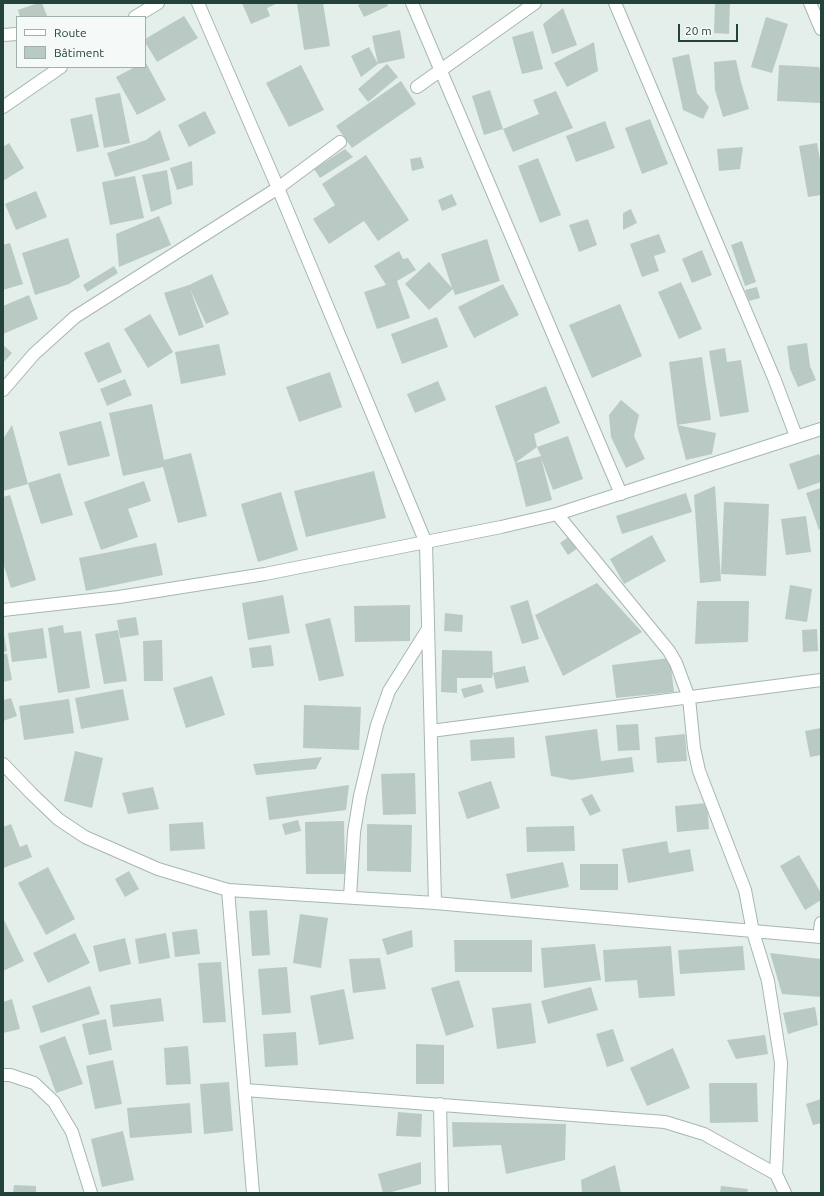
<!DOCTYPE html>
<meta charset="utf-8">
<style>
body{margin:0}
#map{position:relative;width:824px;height:1196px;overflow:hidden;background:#e4eeea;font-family:Ubuntu,sans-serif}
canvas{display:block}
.frame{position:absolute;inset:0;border:4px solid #22423b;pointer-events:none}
.legend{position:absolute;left:16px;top:16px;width:130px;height:52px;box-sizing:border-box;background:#f5faf8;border:1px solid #a1b0ac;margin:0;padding:5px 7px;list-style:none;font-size:12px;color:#22423b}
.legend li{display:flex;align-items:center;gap:8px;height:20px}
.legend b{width:20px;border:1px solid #a1b0ac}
.scale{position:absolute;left:678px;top:24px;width:60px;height:18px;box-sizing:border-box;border:2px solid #22423b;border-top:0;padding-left:5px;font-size:12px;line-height:14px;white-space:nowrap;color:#22423b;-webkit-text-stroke:3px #f5faf8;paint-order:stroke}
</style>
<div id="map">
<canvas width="824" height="1196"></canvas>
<div class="frame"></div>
<ul class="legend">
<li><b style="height:5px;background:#fff"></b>Route</li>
<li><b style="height:11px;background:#b9cac4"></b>Bâtiment</li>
</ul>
<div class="scale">20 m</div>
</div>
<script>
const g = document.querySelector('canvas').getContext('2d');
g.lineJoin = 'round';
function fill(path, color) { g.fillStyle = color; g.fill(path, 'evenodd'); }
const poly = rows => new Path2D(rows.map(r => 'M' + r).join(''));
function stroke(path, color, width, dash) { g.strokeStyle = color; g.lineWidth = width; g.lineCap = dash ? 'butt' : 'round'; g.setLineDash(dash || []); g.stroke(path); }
fill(poly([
 [38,3,42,3,47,16,20,17,18,10],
 [242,3,278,3,267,8,270,16,251,24],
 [297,3,323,3,330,46,304,50],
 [362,3,387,3,388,6,364,17,358,5],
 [715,3,730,3,729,34,714,33],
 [563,8,577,45,552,54,543,24],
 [184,16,198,38,157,62,145,42,145,39],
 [766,17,788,24,772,73,751,67],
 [400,30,405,58,378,64,372,36],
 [533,31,543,69,522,74,512,37],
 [594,42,598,71,567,87,554,63],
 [369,47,378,64,361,77,351,56],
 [689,54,697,93,709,107,703,119,683,110,672,58],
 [736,60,741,82,749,109,723,117,715,90,714,62],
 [145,61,166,100,137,115,116,77,135,67,145,67],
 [387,64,398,77,368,102,358,89],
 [301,65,324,110,289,127,266,83],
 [779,65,819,67,821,73,821,103,777,101],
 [401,81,416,104,352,148,336,126],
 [490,90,503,129,484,135,472,96],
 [556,91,573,128,513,152,503,129,539,114,533,100],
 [120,93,130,143,104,148,95,98],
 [205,111,216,133,189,147,178,125],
 [92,114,99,147,77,152,70,119],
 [650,119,668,164,642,174,625,128],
 [605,121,615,148,576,162,566,136],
 [160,130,170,160,115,177,107,153,146,140],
 [9,143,24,168,3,181,3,147],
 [817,143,821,165,821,195,808,197,799,146],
 [743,147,740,169,719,171,717,149],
 [345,149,353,157,320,178,314,169],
 [366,155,409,220,378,241,364,221,329,244,313,219,335,205,322,184],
 [421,157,424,168,412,171,410,159],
 [538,158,561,215,540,223,518,166],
 [192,161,193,185,177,190,170,168],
 [167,170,172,204,151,212,142,175],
 [135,176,144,218,110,225,102,182],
 [36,191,47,217,16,230,5,204],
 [452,194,457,205,442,211,438,200],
 [631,209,637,223,623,230,623,213],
 [159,216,171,245,119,267,116,234],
 [588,219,597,245,579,252,569,225],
 [659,234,666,252,654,256,659,271,642,277,630,244],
 [68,238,80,277,69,284,35,295,22,253],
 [487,239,500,281,455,295,453,289,429,310,405,284,429,262,452,288,441,254],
 [742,241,756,282,745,286,731,245],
 [10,243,23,284,3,290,3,245],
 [702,250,712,275,692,283,682,259],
 [399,251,403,259,408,258,416,270,397,281,410,318,377,329,364,292,386,285,374,266],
 [114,266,118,273,87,292,83,285],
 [212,274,229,314,206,324,190,289,204,327,179,336,164,293,189,285],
 [681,282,702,329,679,339,658,292],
 [503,284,519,315,474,338,458,307],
 [757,287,760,298,749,301,745,290],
 [29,295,38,319,3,334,3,306],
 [620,304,642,356,592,378,569,325],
 [150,314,173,352,148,368,124,329],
 [437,317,448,347,402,364,391,334],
 [109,342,122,372,98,383,84,353],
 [807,343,810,366,816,380,798,387,790,369,787,346],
 [219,344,226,375,181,384,175,352],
 [3,345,12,353,3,363],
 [725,348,727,362,741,360,749,412,720,417,709,351],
 [702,357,711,420,677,425,669,362],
 [330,372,342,407,299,422,286,387],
 [125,379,132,395,107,406,100,389],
 [438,381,446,400,415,413,407,394],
 [546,386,560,423,534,434,537,447,568,436,583,479,553,490,541,458,552,500,526,507,515,463,495,406],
 [537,447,541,456,515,463],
 [621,400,639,415,634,436,645,459,626,468,611,437,609,415],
 [152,404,164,460,191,453,207,516,178,523,163,467,123,476,109,413],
 [101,421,110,456,68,466,59,432],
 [12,425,28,484,3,491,3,439],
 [677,425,716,433,712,454,686,460],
 [819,454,821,460,821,482,798,490,789,464],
 [374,471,386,518,306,537,294,491],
 [60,473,73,515,41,524,28,483],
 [144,481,151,501,128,509,138,537,101,550,84,502],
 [715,486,721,581,700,583,694,495],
 [821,488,821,529,819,530,806,493],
 [281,492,298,550,258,562,241,504],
 [686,493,692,512,622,534,616,516],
 [10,495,36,580,11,588,3,563,3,497],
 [724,502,769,504,766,576,721,574],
 [806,516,811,552,786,555,781,519],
 [652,535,666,561,624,584,610,559],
 [570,536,578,548,568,555,560,543],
 [156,543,163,575,86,591,79,558],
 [597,583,642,632,563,676,535,615],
 [790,585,812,589,807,622,785,619],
 [283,595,290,633,248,640,242,603],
 [528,600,539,639,522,644,510,606],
 [697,601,749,601,748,642,695,644],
 [410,605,410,641,355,642,354,606],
 [445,613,463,615,462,632,444,631],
 [136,617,139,635,120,638,117,620],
 [330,618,344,676,319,681,305,624],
 [63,625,64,633,81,631,90,688,58,693,48,628],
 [43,628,47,658,12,662,8,633],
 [817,629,818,651,803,652,802,630],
 [3,630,7,651,3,652],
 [118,630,127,681,104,684,95,634],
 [162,640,163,681,144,681,143,641],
 [271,645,274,666,252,668,249,648],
 [442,650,492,651,493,673,525,666,529,682,496,689,493,673,492,678,457,678,457,693,441,692],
 [3,654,7,654,12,680,3,682],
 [670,658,674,692,616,698,612,665],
 [212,676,225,715,186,728,173,688],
 [481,684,484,692,464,698,461,689],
 [123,689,129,720,81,729,75,698],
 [11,698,17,716,3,721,3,700],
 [69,699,74,733,24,740,19,706],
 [304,705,361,707,359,750,303,748],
 [638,724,640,750,618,751,616,725],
 [821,728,821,755,810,757,805,731],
 [597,729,601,761,632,757,634,772,572,780,551,776,545,736],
 [685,734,687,761,657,763,655,737],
 [514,737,515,758,471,761,470,740],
 [75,751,103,758,92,808,64,801],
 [322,757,316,769,256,775,253,764],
 [415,773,416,814,383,815,381,774],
 [491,781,500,808,467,819,458,792],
 [349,785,346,810,269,820,266,797],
 [153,787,159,809,128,814,122,793],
 [592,794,601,811,590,816,581,799],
 [707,803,709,829,677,832,675,806],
 [298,820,301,831,285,835,282,824],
 [344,821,345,874,306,874,305,822],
 [203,822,205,849,170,851,169,824],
 [11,824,20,847,27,844,32,857,3,868,3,827],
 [367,824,412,825,411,872,367,871],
 [574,826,575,851,527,852,526,827],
 [667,841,669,853,690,849,694,871,628,883,622,849],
 [799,855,821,893,821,900,805,910,780,866],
 [563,862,569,887,511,899,506,874],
 [580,864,618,864,618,890,580,890],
 [48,867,75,919,46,935,18,883],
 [129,871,139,889,125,897,115,879],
 [267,910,270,955,252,956,249,911],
 [300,914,328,918,321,968,293,963],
 [3,918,24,961,3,971],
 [197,929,200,954,175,957,172,932],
 [412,930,413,947,387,955,382,939],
 [75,933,90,963,48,983,33,953],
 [166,933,170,958,139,964,135,939],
 [125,938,131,964,99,972,93,946],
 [454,940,532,940,532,972,455,972],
 [595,944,601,980,544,988,541,948],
 [671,946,675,996,639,998,637,980,605,982,603,950],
 [743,946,745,970,680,974,678,950],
 [770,953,821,959,821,997,782,994],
 [380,958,386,989,353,993,349,959],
 [221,962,226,1022,203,1023,198,963],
 [287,967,291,1013,262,1015,258,969],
 [459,980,474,1027,446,1036,431,988],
 [90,986,100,1014,41,1033,32,1006],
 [591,987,598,1010,548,1024,541,1001],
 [344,989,354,1039,319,1045,310,996],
 [161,998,164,1021,113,1027,110,1005],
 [12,999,20,1029,3,1033,3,1002],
 [531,1003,536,1043,497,1049,492,1008],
 [815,1007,818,1025,788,1034,783,1013],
 [106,1019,112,1050,89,1055,82,1024],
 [613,1029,624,1061,607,1067,596,1034],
 [296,1032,298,1065,265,1067,263,1034],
 [765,1035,768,1054,736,1059,727,1040],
 [65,1036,83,1084,56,1093,39,1046],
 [416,1044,444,1045,444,1084,416,1084],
 [188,1046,191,1084,166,1085,164,1048],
 [673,1048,690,1088,647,1106,630,1068],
 [113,1060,122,1104,95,1109,86,1066],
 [229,1082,233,1131,204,1134,200,1084],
 [709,1083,757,1083,758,1122,710,1123],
 [821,1099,821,1123,813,1125,806,1104],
 [190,1103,192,1133,130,1138,127,1108],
 [398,1112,422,1114,421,1137,396,1136],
 [452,1122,566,1124,565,1160,506,1174,501,1145,453,1147],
 [123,1131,134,1180,102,1187,91,1139],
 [421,1162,421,1184,388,1193,383,1193,378,1174],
 [615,1165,621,1193,582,1193,581,1180],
 [14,1185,36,1186,36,1193,13,1193],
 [721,1186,748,1189,747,1193,720,1193]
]), '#b9cac4');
const minor = poly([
 [198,3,278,188,426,543,435,903],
 [412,3,621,494],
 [615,3,774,378,796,436],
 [810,3,821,29],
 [135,17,158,3],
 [3,35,17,34],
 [417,87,535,3],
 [3,107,61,67],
 [3,390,34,354,75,317,278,188,340,142],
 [557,514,669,651,676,663,689,698,694,748,699,771,745,890,753,932,768,981,781,1063,776,1174],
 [3,610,119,597,265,574,501,527,557,514,821,429],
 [431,731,821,680],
 [3,764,31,793,58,819,85,837,158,869,228,890,435,903,821,937],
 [228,890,253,1193],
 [350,897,354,832,360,796,377,725,389,691,428,629],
 [819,937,821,923],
 [3,1075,10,1075,34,1083,54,1102,72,1132,91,1193],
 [245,1090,665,1122,704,1134,776,1174,785,1193],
 [440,1104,442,1193]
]);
stroke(minor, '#a6b7b2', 14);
stroke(minor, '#fff', 12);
</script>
